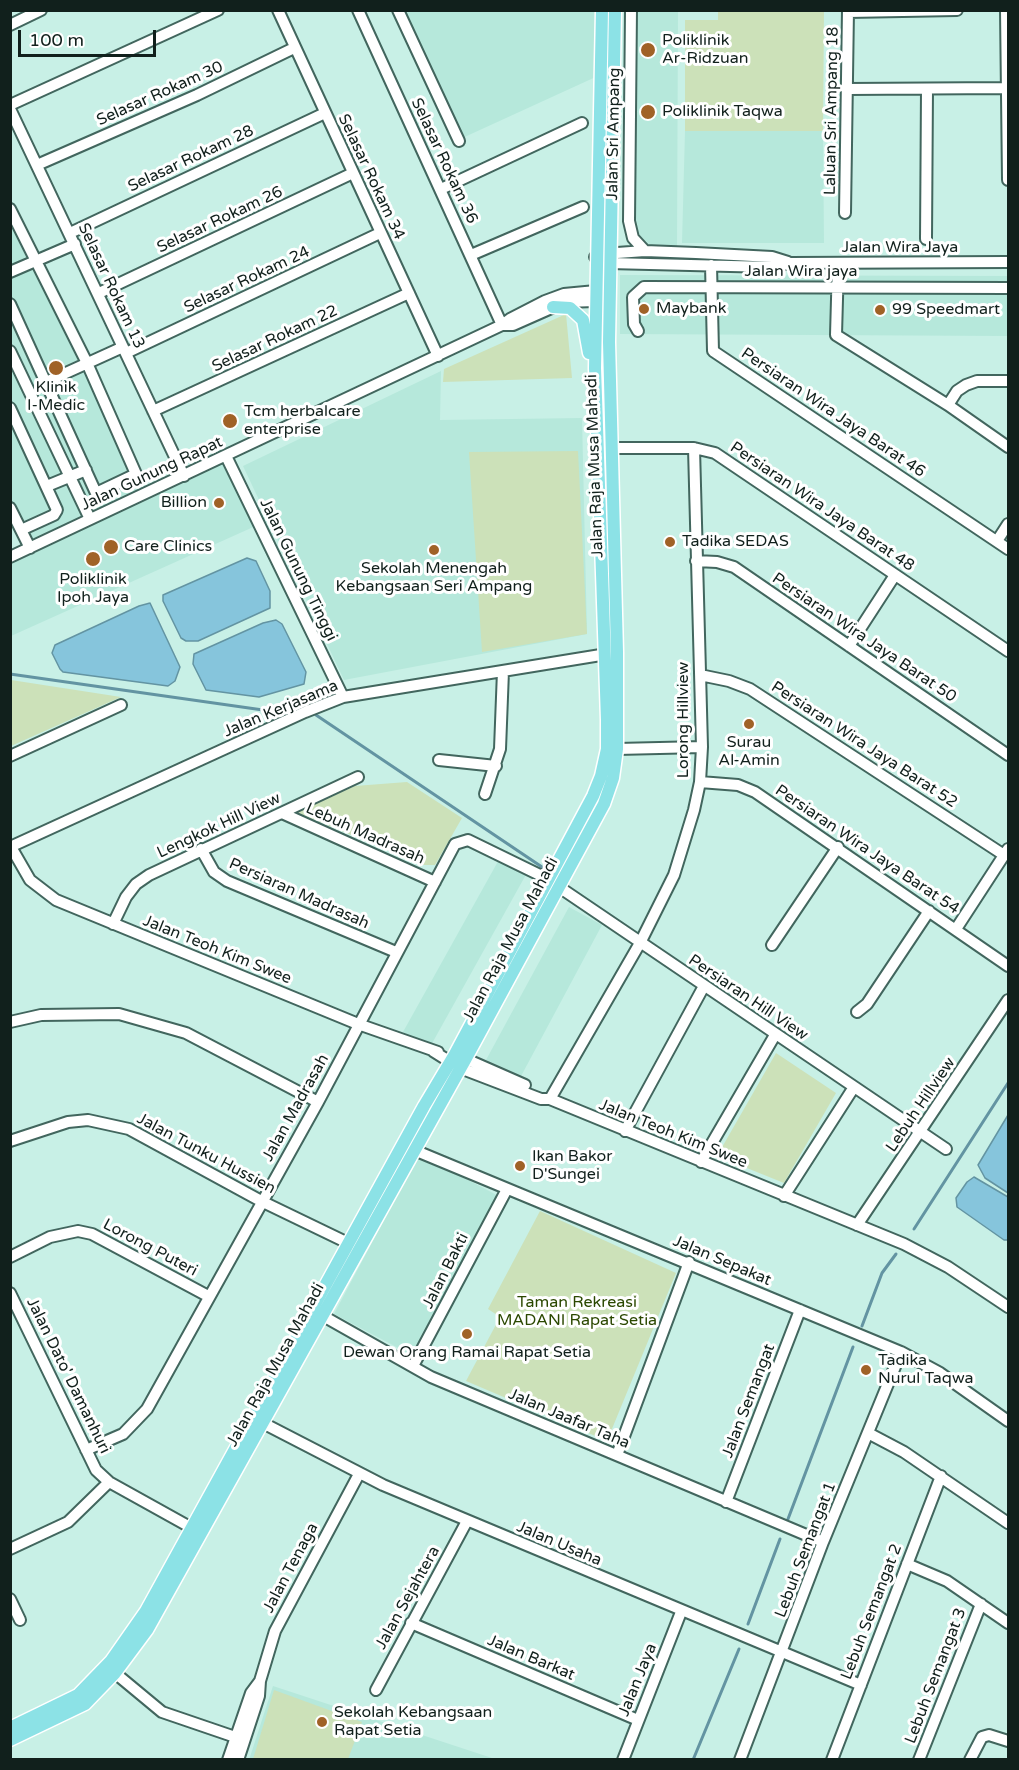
<!DOCTYPE html>
<style>
body{margin:0}
#map{position:relative;width:1019px;height:1770px;overflow:hidden;background:#c8f0e6;font-family:"Varela Round",sans-serif}
canvas{display:block}
.frame{position:absolute;inset:0;border:12px solid #11201c;pointer-events:none}
.scale{position:absolute;left:18px;top:30px;width:138px;height:27px;box-sizing:border-box;border:3px solid #11201c;border-top:0;padding-left:8px;font-size:18px;line-height:21px;white-space:nowrap;color:#11201c;-webkit-text-stroke:4px #fff;paint-order:stroke}
</style>
<div id="map">
<canvas width="1019" height="1770"></canvas>
<div class="frame"></div>
<div class="scale">100 m</div>
</div>
<script>
const g = document.querySelector('canvas').getContext('2d');
g.lineJoin = 'round';
function fill(path, color) { g.fillStyle = color; g.fill(path, 'evenodd'); }
const poly = rows => new Path2D(rows.map(r => 'M' + r).join(''));
function stroke(path, color, width, dash) { g.strokeStyle = color; g.lineWidth = width; g.lineCap = dash ? 'butt' : 'round'; g.setLineDash(dash || []); g.stroke(path); }
function drawText(font, color, halo, rows, align = 'center') {
  g.font = font + ' "Varela Round",sans-serif'; g.lineWidth = 6; g.setLineDash([]); g.textBaseline = 'middle'; g.strokeStyle = halo; g.fillStyle = color; for (const [text, x, y, turn = 0] of rows) {
    g.save(); g.translate(x, y); g.rotate((+turn || 0) * Math.PI / 180); g.textAlign = isNaN(turn) ? turn : align; if (halo) g.strokeText(text, 0, 0); g.fillText(text, 0, 0); g.restore();
  }
}
fill(poly([
 [397,11,601,11,600,75,458,140],
 [632,11,678,11,677,246,631,246],
 [685,131,823,131,824,243,682,243],
 [10,205,145,493,225,456,260,524,11,636,11,557,31,547,11,503],
 [620,275,1008,276,1008,336,620,334],
 [441,371,440,420,582,418,587,634,344,680,243,466],
 [501,856,528,871,430,1047,403,1032],
 [569,907,602,925,520,1078,486,1060],
 [419,1154,508,1201,423,1361,334,1314],
 [273,1686,492,1758,249,1760]
]), '#b6e8db');
fill(poly([
 [718,11,824,11,823,131,685,131,685,20,718,20],
 [566,314,572,378,443,382,444,369],
 [578,451,587,634,482,652,469,452],
 [11,680,121,697,11,746],
 [407,782,462,818,435,865,423,865,296,812,355,786],
 [776,1053,836,1093,784,1183,717,1156],
 [540,1211,676,1273,607,1441,466,1381,500,1317,488,1309],
 [274,1690,362,1722,348,1759,253,1759]
]), '#cce1b9');
const water = poly([
 [247,558,256,561,270,591,270,608,198,641,186,641,181,638,163,601,163,595,247,558],
 [150,603,180,667,175,681,168,686,63,672,60,669,52,653,55,645,139,606,150,603],
 [276,620,282,624,306,672,304,684,259,697,206,690,193,664,194,654,263,623,276,620],
 [1008,1115,1008,1193,985,1178,978,1165,1008,1115],
 [974,1177,1008,1197,1008,1240,1004,1240,957,1207,956,1198,967,1182,974,1177]
]);
fill(water, '#86c5dc');
stroke(water, '#6394a2', 1.5);
stroke(poly([
 [10,674,277,712],
 [316,715,542,867],
 [914,1229,1008,1083],
 [862,1326,882,1273,896,1254],
 [788,1519,853,1347],
 [748,1624,780,1539],
 [693,1760,739,1649]
]), '#6394a2', 3);
const minor = poly([
 [278,10,438,356],
 [358,10,502,325],
 [398,10,459,141],
 [631,10,629,221,633,238,645,251],
 [1006,10,1008,180],
 [848,12,957,10],
 [10,25,41,10],
 [847,89,1007,88],
 [10,105,218,10],
 [10,109,184,476],
 [37,165,197,95,294,48],
 [441,189,582,123],
 [10,209,87,363,136,474,96,493,10,304],
 [845,213,848,10],
 [70,233,325,113],
 [926,239,927,89],
 [603,254,645,251,696,253,772,257,788,262],
 [471,255,583,207],
 [595,257,609,263,771,267,791,263,1008,262],
 [838,263,836,335,948,405,1008,447],
 [711,265,713,351,1008,549],
 [10,272,75,244],
 [99,293,353,173],
 [502,325,513,325,565,302,595,301],
 [638,331,634,324,633,297,644,287,1008,288],
 [10,351,90,519],
 [126,353,380,233],
 [46,382,123,347],
 [948,405,957,391,966,385,977,381,1008,381],
 [10,408,57,510,54,515,21,530],
 [153,411,409,293],
 [599,448,694,448,715,453,1008,651],
 [226,456,343,697],
 [47,486,86,470],
 [10,508,30,548],
 [997,541,1008,524],
 [10,557,502,325,510,319,545,301,564,294,596,291],
 [696,561,717,562,734,567,1008,755],
 [849,646,895,575],
 [700,675,729,681,750,689,1004,855],
 [617,749,702,747],
 [10,756,121,705],
 [439,760,496,766],
 [700,782,738,785,755,792,1008,966],
 [485,794,500,749,503,671],
 [282,813,435,882],
 [10,847,305,712,343,697,613,653],
 [11,847,30,880,56,900,358,1024,438,1052],
 [201,849,214,872,227,881,396,952],
 [559,887,946,1149],
 [113,924,126,897,136,884,149,875,358,777],
 [956,929,1008,849],
 [772,945,838,847],
 [857,1012,867,1004,929,911],
 [10,1022,41,1015,119,1014,186,1033,318,1102],
 [433,1051,460,1068,541,1099,550,1099,904,1244,948,1267,1008,1307],
 [459,1056,525,1085],
 [550,1099,640,943,674,875,694,810,700,782,702,747,694,448],
 [625,1131,704,986],
 [10,1141,68,1122,88,1120,129,1129,261,1201,348,1243],
 [414,1150,901,1352,940,1373,1008,1421],
 [701,1162,775,1035],
 [784,1196,854,1087],
 [857,1225,1008,1000],
 [10,1257,50,1237,78,1231,92,1234,208,1296],
 [10,1293,96,1470,109,1482,199,1532],
 [316,1312,431,1377,823,1542],
 [413,1366,506,1191],
 [257,1420,383,1485,861,1685],
 [868,1433,904,1452,1008,1523],
 [86,1450,123,1434,147,1409,318,1102,455,844,468,840,548,879],
 [617,1455,689,1262],
 [726,1502,800,1310],
 [10,1549,68,1522,109,1482],
 [907,1564,947,1581,1008,1623],
 [10,1599,20,1620],
 [411,1623,638,1720],
 [115,1673,162,1712,244,1740],
 [376,1690,467,1521],
 [228,1760,251,1693,260,1681],
 [238,1760,259,1696,260,1681,275,1631,359,1474],
 [623,1760,681,1612],
 [740,1760,823,1542,901,1352],
 [832,1760,941,1476],
 [919,1760,981,1604],
 [970,1760,982,1737,989,1735,1008,1741]
]);
const major = poly([
 [553,307,570,308,583,320,589,353],
 [10,1728,78,1695,111,1661,146,1611,424,1106,455,1054,593,796,601,776,607,749,607,720,595,368,602,10],
 [10,1740,85,1704,115,1673,147,1630,465,1060,604,804,613,778,617,749,617,652,609,342,615,10]
]);
stroke(minor, '#42665e', 14);
stroke(major, '#fff', 15);
stroke(minor, '#fff', 10);
stroke(major, '#8ce2e6', 12);
for (const [x, y, r, color] of [
 [648,50,8,"#a06227"],
 [648,112,8,"#a06227"],
 [644,309,6,"#a06227"],
 [880,310,6,"#a06227"],
 [56,368,8,"#a06227"],
 [230,421,8,"#a06227"],
 [219,503,6,"#a06227"],
 [670,542,6,"#a06227"],
 [111,547,8,"#a06227"],
 [434,550,6,"#a06227"],
 [93,559,8,"#a06227"],
 [749,724,6,"#a06227"],
 [520,1166,6,"#a06227"],
 [467,1334,6,"#a06227"],
 [866,1370,6,"#a06227"],
 [322,1722,6,"#a06227"]
]) { const dot = new Path2D(); dot.arc(x, y, r, 0, 2 * Math.PI); g.fillStyle = color; g.fill(dot); stroke(dot, '#fff', 2); }
drawText('16px', '#11201c', '#fff', [
 ["Poliklinik",662,41],
 ["Ar-Ridzuan",662,59],
 ["Poliklinik Taqwa",662,112],
 ["Maybank",656,309],
 ["99 Speedmart",892,310],
 ["Klinik",56,388,"center"],
 ["I-Medic",56,406,"center"],
 ["Tcm herbalcare",244,412],
 ["enterprise",244,430],
 ["Billion",207,503,"right"],
 ["Tadika SEDAS",682,542],
 ["Care Clinics",124,547],
 ["Sekolah Menengah",434,569,"center"],
 ["Kebangsaan Seri Ampang",434,587,"center"],
 ["Poliklinik",93,580,"center"],
 ["Ipoh Jaya",93,598,"center"],
 ["Surau",749,743,"center"],
 ["Al-Amin",749,761,"center"],
 ["Ikan Bakor",532,1157],
 ["D'Sungei",532,1175],
 ["Dewan Orang Ramai Rapat Setia",467,1353,"center"],
 ["Tadika",878,1361],
 ["Nurul Taqwa",878,1379],
 ["Sekolah Kebangsaan",334,1713],
 ["Rapat Setia",334,1731]
], 'left');
drawText('16px', '#11201c', '#fff', [
 ["Selasar Rokam 30",160,94,-24],
 ["Laluan Sri Ampang 18",832,111,-89],
 ["Jalan Sri Ampang",614,134,-89],
 ["Selasar Rokam 28",191,159,-25],
 ["Selasar Rokam 36",444,161,65],
 ["Selasar Rokam 34",371,177,65],
 ["Selasar Rokam 26",220,220,-25],
 ["Jalan Wira Jaya",900,248],
 ["Jalan Wira jaya",801,272],
 ["Selasar Rokam 24",247,280,-25],
 ["Selasar Rokam 13",111,286,65],
 ["Selasar Rokam 22",275,339,-25],
 ["Persiaran Wira Jaya Barat 46",833,413,34],
 ["Jalan Raja Musa Mahadi",595,466,-92],
 ["Jalan Gunung Rapat",152,474,-25],
 ["Persiaran Wira Jaya Barat 48",822,507,34],
 ["Jalan Gunung Tinggi",298,570,64],
 ["Persiaran Wira Jaya Barat 50",864,638,34],
 ["Jalan Kerjasama",281,709,-23],
 ["Lorong Hillview",684,720,-90],
 ["Persiaran Wira Jaya Barat 52",864,745,33],
 ["Lengkok Hill View",219,826,-25],
 ["Lebuh Madrasah",365,834,24],
 ["Persiaran Wira Jaya Barat 54",867,850,34],
 ["Persiaran Madrasah",299,894,24],
 ["Jalan Raja Musa Mahadi",511,940,-62],
 ["Jalan Teoh Kim Swee",217,950,22],
 ["Persiaran Hill View",748,998,34],
 ["Lebuh Hillview",921,1105,-56],
 ["Jalan Madrasah",296,1108,-61],
 ["Jalan Teoh Kim Swee",673,1134,22],
 ["Jalan Tunku Hussien",206,1154,28],
 ["Lorong Puteri",150,1248,28],
 ["Jalan Sepakat",722,1261,23],
 ["Jalan Bakti",446,1271,-63],
 ["Jalan Raja Musa Mahadi",276,1365,-61],
 ["Jalan Dato' Damanhuri",68,1376,64],
 ["Jalan Semangat",749,1401,-69],
 ["Jalan Jaafar Taha",569,1419,23],
 ["Jalan Usaha",559,1544,23],
 ["Lebuh Semangat 1",806,1550,-69],
 ["Jalan Tenaga",291,1568,-62],
 ["Jalan Sejahtera",408,1598,-61],
 ["Lebuh Semangat 2",872,1612,-69],
 ["Jalan Barkat",531,1658,23],
 ["Lebuh Semangat 3",936,1676,-69],
 ["Jalan Jaya",638,1680,-68]
]);
drawText('16px', '#2b4800', '#fff', [
 ["Taman Rekreasi",577,1303],
 ["MADANI Rapat Setia",577,1321]
]);
</script>
